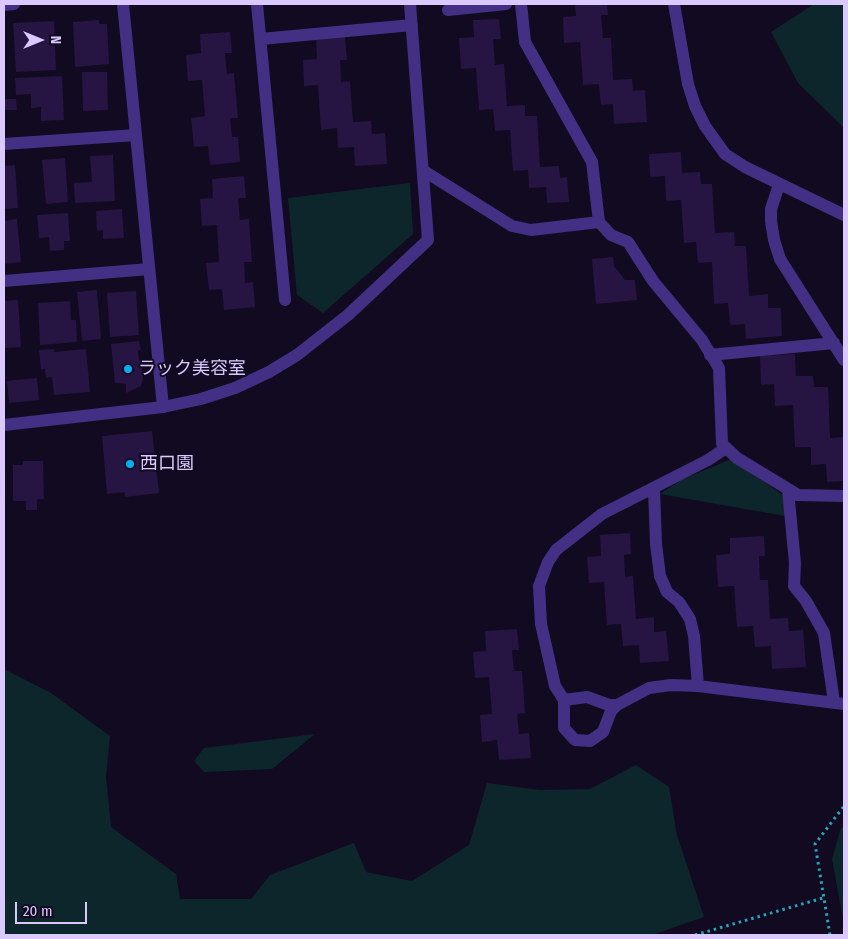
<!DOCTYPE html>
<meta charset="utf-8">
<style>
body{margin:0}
#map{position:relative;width:848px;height:939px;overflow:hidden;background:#120a20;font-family:"Fira Sans Condensed",sans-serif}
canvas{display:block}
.frame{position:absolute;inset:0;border:5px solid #d9c9ff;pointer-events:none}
.north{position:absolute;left:15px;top:15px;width:50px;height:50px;-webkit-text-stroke:4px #120a20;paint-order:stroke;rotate:90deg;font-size:14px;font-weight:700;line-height:20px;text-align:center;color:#d9c9ff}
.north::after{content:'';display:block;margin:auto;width:18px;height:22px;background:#d9c9ff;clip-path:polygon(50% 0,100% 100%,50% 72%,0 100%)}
.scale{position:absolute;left:15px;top:902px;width:72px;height:22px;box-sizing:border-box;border:2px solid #d9c9ff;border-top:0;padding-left:6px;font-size:15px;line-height:18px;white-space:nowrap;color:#d9c9ff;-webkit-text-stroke:4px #120a20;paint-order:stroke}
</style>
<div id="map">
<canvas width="848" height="939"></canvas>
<div class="frame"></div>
<div class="north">N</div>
<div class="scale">20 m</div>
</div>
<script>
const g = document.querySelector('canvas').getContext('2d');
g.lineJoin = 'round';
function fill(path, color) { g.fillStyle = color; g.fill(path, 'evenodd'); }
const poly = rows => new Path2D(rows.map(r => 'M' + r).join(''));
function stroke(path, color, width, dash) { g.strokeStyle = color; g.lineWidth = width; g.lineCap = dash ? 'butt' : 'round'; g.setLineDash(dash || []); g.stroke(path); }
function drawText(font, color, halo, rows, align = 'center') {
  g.font = font + ' "Fira Sans Condensed","Noto Sans JP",sans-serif'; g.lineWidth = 4; g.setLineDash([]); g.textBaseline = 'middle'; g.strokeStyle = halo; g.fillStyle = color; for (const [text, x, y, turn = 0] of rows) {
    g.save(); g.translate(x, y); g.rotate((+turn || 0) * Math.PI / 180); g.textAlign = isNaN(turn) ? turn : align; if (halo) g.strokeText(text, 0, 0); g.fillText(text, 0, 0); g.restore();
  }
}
fill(poly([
 [814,4,844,4,844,128,798,83,771,32],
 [410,183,413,234,323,313,297,295,288,198],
 [731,459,783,495,785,516,660,494,681,480],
 [4,669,51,693,110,736,106,777,111,827,176,874,180,899,251,899,270,875,354,843,366,872,412,881,469,845,487,783,540,790,590,789,636,765,669,787,677,835,704,917,652,935,4,935],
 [315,734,272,769,204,772,194,761,204,748],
 [844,827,844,924,832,859,841,828]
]), '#0d262b');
fill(poly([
 [575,4,607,4,608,15,601,15,603,38,611,38,613,80,632,79,633,91,645,90,647,122,614,124,613,104,601,105,599,84,583,85,580,42,564,43,563,17,576,16],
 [499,19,501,39,493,39,495,65,504,64,507,106,525,105,525,116,537,116,540,167,559,166,560,178,567,177,569,202,547,203,546,187,529,188,528,170,513,171,510,130,495,131,493,109,479,110,476,68,461,69,459,38,474,37,473,20],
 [99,20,99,24,107,24,109,64,75,67,73,22],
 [54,21,56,70,16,72,13,23],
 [230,32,232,53,225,53,227,74,234,73,238,118,230,118,232,137,238,137,240,162,210,165,208,146,194,147,191,118,205,116,202,80,188,81,186,55,201,53,200,34],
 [345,36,347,60,340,60,341,82,350,81,353,122,371,121,372,134,385,133,387,164,355,166,354,147,338,148,337,128,321,130,318,85,304,86,303,60,317,59,316,38],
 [82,72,107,72,108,110,83,111],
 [62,76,64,120,41,121,41,107,31,108,31,94,16,95,15,78],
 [4,99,16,99,17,110,4,110],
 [681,152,682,173,700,172,701,184,712,184,715,233,734,232,735,246,746,246,749,296,768,294,768,308,781,308,782,336,746,339,745,324,730,325,728,303,714,304,712,262,698,263,696,242,684,243,681,200,666,201,665,176,650,177,649,154],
 [113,155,115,201,75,203,74,183,92,182,90,156],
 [65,158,68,202,46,204,42,160],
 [15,165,18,208,4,209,4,166],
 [244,176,246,198,238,198,240,220,249,219,252,262,244,262,245,283,253,282,255,307,224,310,222,289,209,290,206,263,219,262,217,225,202,226,200,199,213,198,212,179],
 [122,209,124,238,103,239,103,230,97,231,96,211],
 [68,213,70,241,64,241,64,250,50,251,49,237,39,238,37,215],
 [17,219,21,262,4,264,4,221],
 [613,257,614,266,625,280,635,280,637,300,596,304,592,259],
 [97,290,101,339,82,341,77,292],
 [136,291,139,335,110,337,107,293],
 [18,300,21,347,4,348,4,301],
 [70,301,71,320,76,320,77,342,40,345,38,303],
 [139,341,141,349,138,351,139,360,141,360,143,378,141,386,126,393,126,384,115,383,111,344],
 [54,349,54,352,86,349,90,392,54,395,52,377,46,378,45,369,41,369,39,350],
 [795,354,796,376,813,376,814,387,828,387,830,438,844,437,844,481,827,482,826,464,811,465,811,447,795,447,793,405,775,406,774,384,761,385,760,356],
 [37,378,39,400,9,403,7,381],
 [152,431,159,493,125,497,125,492,107,494,102,436],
 [23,461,43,461,44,499,37,499,37,510,26,510,26,501,13,501,13,465,23,465],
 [630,533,631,554,624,555,625,577,633,576,636,619,654,617,654,632,666,631,669,661,640,663,639,645,623,646,621,624,607,625,604,582,589,583,587,557,601,556,600,535],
 [764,536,765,556,759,556,760,580,768,580,770,619,788,618,789,631,803,630,806,667,772,669,771,646,755,647,753,626,737,627,734,586,718,587,716,555,730,554,730,538],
 [517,629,519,650,512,650,514,671,522,671,525,713,517,714,519,734,529,733,531,758,499,760,497,740,482,742,480,715,492,714,489,677,475,678,473,652,486,651,485,631]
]), '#261443');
stroke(poly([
 [695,935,823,898],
 [830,935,815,844,844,806]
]), '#20a8bc', 3, [2.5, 4]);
stroke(poly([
 [257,4,285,300],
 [521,4,525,42,592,162,599,222,611,235,628,242,653,281,702,340,719,368,722,444,737,458,798,495,844,496],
 [674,4,688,84,695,106,705,126,725,154,745,167,844,215],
 [448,10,506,4],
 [261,39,412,25],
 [424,171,512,226,531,230,599,222],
 [779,185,771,209,771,221,774,240,780,259,844,360],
 [710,355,834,343],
 [163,407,201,399,235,388,269,372,297,355,348,315,428,240,410,4],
 [654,489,656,544,660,576,667,592,679,602,690,619,694,636,698,686],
 [788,490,795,563,794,586,806,601,824,633,834,702],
 [564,700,555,686,541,624,539,586,548,562,556,550,602,514,708,460,726,448],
 [617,705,609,705,587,697,564,700,564,728,575,740,590,741,603,732,611,711,617,705,649,688,671,685,698,686,844,704]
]), '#433084', 12);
stroke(poly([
 [4,5,14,4],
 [4,144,136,135],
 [4,281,149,269],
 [4,425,163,407,123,4]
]), '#433084', 12);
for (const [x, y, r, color] of [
 [128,369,5,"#00aef4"],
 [130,464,5,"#00aef4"]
]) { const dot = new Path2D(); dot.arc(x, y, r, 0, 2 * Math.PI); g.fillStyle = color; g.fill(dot); stroke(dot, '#120a20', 2); }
drawText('18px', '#d9c9ff', '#120a20', [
 ["ラック美容室",138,369],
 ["西口園",140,464]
], 'left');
</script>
